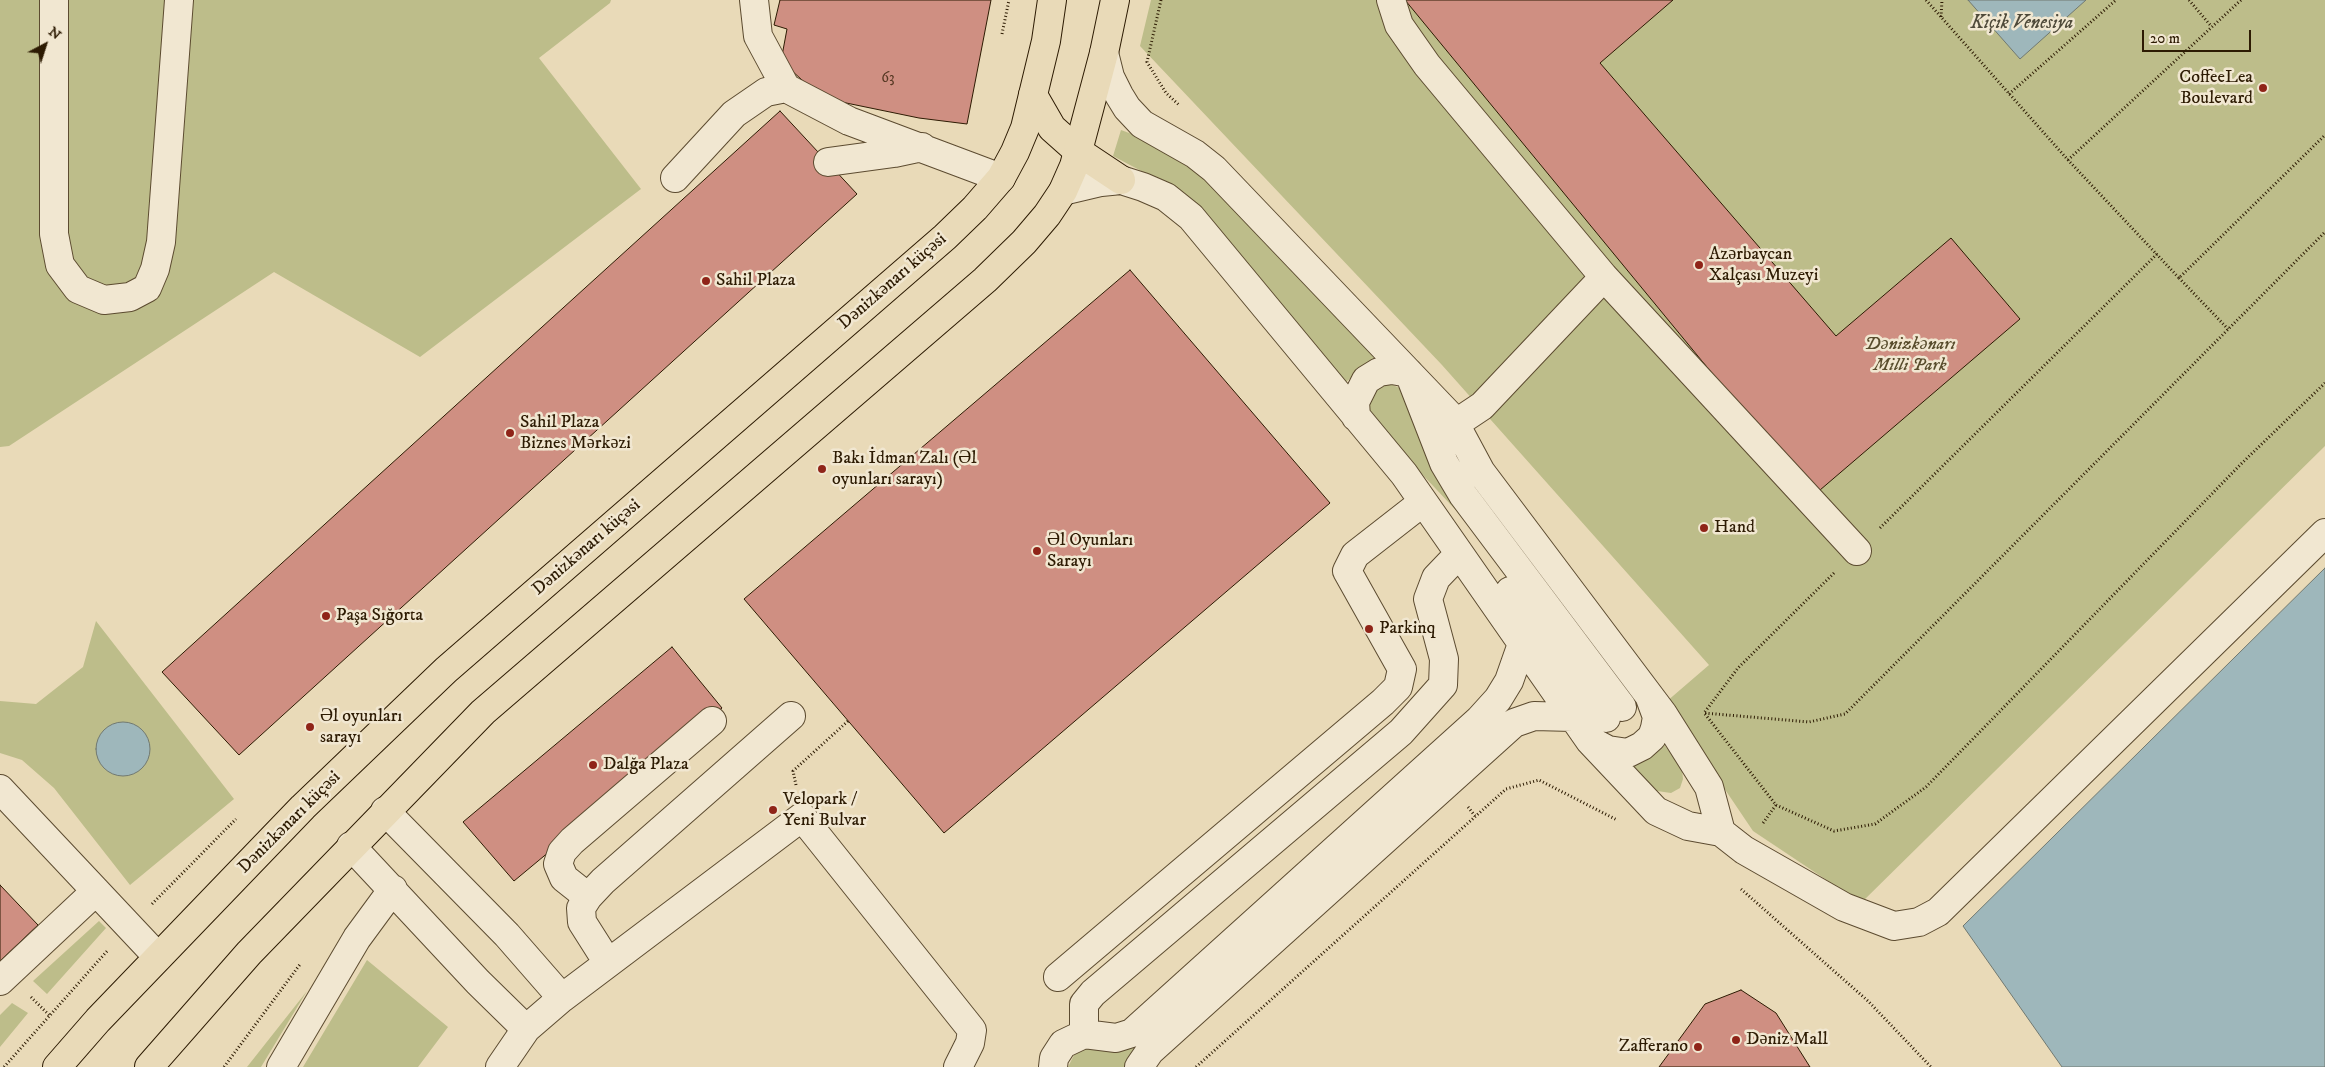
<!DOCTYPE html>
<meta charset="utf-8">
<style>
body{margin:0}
#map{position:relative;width:2325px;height:1067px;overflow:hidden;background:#e9dab8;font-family:"IM FELL DW Pica",serif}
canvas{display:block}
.north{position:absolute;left:20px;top:20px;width:50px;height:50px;-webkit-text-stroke:4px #f1e7d1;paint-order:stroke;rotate:40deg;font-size:14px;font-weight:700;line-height:20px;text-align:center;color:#2d1b03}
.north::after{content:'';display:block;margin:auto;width:18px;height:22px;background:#2d1b03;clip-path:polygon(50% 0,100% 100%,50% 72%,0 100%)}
.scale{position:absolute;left:2142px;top:30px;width:109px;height:22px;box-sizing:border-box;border:2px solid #2d1b03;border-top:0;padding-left:6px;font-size:15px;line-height:18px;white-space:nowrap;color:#2d1b03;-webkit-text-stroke:4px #f1e7d1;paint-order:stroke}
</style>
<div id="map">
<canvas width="2325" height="1067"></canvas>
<div class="north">N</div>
<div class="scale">20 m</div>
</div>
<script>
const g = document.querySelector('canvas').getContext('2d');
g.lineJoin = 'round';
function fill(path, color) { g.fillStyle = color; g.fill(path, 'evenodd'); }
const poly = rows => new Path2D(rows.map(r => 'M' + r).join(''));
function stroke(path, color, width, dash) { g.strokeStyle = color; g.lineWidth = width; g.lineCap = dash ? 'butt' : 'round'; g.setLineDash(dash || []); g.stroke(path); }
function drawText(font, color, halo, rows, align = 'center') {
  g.font = font + ' "IM FELL DW Pica",serif'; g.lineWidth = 5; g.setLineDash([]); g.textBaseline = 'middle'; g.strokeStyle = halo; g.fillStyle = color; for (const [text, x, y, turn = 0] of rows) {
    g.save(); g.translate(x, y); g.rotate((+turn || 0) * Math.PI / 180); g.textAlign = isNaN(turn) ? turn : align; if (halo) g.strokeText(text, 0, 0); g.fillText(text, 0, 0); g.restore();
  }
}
fill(poly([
 [0,0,611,0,610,3,539,58,641,189,420,357,274,272,9,446,0,447],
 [1151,0,2325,0,2325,446,1861,903,1753,831,1666,702,1709,665,1442,365,1140,46],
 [1121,130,1170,148,1202,170,1375,357,1345,383,1164,183,1113,156],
 [1388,383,1402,389,1467,522,1373,422,1366,409,1375,388],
 [96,621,234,799,130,885,54,788,22,760,0,753,0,701,36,704,83,667],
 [1663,743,1682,769,1683,779,1680,788,1671,793,1657,791,1631,767],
 [99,921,106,928,47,994,33,981],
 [367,960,448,1027,418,1067,303,1067],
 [307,991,261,1067,247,1067],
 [12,1003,28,1013,0,1047,0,1015],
 [1139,1043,1127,1067,1068,1067,1074,1055,1087,1047]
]), '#bdbd8a');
const water = poly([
 [1968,0,2086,0,2020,59,1968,0],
 [2325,568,2325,1067,2062,1067,1963,926,2325,568],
 '96 749a27 27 0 1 1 54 0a27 27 0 1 1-54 0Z'
]);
fill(water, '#9eb7bb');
stroke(water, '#717971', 1);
const building = poly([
 [780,0,991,0,967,124,919,118,822,98,781,61,787,29,774,25,780,0],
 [1405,0,1673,0,1600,63,1836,336,1951,238,2020,319,1813,496,1405,0],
 [780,111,857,194,239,755,162,672,780,111],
 [1130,270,1330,503,944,833,744,599,1130,270],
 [672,647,722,708,514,881,463,822,672,647],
 [0,885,38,925,0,961,0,885],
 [1741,990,1776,1013,1810,1067,1659,1067,1705,1004,1741,990]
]);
fill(building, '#cf8f82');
stroke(building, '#2d1b03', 1);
const minor = poly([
 [54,0,54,234,60,265,78,289,104,300,130,297,147,288,155,269,161,242,179,0],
 [754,0,758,36,786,88],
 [1391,0,1399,25,1427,65,1604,277],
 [1104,53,1110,77,1119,95,1127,108,1142,124,1195,154,1214,169,1452,418,1481,472,1663,714,1709,787,1721,832],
 [828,162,894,153,922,147],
 [675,178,734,114,766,92,786,88,849,121,1001,178],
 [1063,191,1101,182,1121,180,1143,187,1166,197,1191,217,1404,474,1590,741,1656,811,1688,826,1721,832,1744,850,1844,907,1894,926,1919,922,1938,912,2325,533],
 [1356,417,1355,402,1366,380,1379,372,1392,370,1409,373,1444,463,1463,495,1622,707],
 [1455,424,1482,406,1604,277,1857,551],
 [1510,591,1606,718],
 [1593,742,1608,750,1628,753,1642,746,1652,737,1655,728,1657,717,1650,698],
 [0,789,158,957],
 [385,811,507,935,562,998],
 [351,846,478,982,526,1029],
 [588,897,564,878,558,864,562,852,572,841,712,721],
 [608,963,582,922,581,908,588,897,603,881,791,716],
 [1058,977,1383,702,1398,687,1402,669,1347,571,1355,555,1423,502],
 [0,981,96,891],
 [1084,1034,1084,1004,1093,993,1401,732,1443,685,1444,659,1428,599,1436,578,1459,554],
 [281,1067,357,938,393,889],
 [500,1067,526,1029,562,998,802,817,972,1030,970,1043,958,1067],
 [1053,1067,1054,1058,1063,1044,1084,1034,1116,1038,1132,1033,1479,720,1498,699,1509,681,1522,644],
 [1139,1067,1150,1051,1514,723,1534,716,1573,717]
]);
const major = poly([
 [1033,95,1052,128,1079,152,1121,180]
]);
const highway = poly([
 [57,1067,98,1020,303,807,446,670,945,237,975,208,1001,178,1015,152,1025,128,1046,41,1052,0],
 [149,1067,249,953,483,712,985,280,1024,242,1047,215,1063,191,1074,166,1104,53,1115,0]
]);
stroke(minor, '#5c4b30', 30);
stroke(major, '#2d1b03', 30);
stroke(highway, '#2d1b03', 30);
stroke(poly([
 [1161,0,1147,62,1166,93,1179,105],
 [1926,0,2068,160,2179,278,2325,135],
 [2189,0,2211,26],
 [1941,17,1942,0],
 [1002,34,1009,0],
 [2009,94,2116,0],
 [2068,160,2241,0],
 [2179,278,2228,329],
 [1880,528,2157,254],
 [1834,573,1738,668,1704,713,1809,722,1845,714,2325,232],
 [1705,714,1776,805,1834,831,1875,824,1926,787,2241,464,2325,383],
 [796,785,793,771,848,721],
 [1468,807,1475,816],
 [1763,823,1776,805],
 [1741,889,1868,1001,1931,1067],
 [152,904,236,819],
 [31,997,50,1016],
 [4,1067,108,950],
 [224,1067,301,963],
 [1196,1067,1506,789,1539,780,1617,820]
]), '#2d1b03', 3, [1, 2.5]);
stroke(minor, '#f1e7d1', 28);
stroke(major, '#e9dab8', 28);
stroke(highway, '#e9dab8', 28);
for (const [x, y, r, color] of [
 [2263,88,5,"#8f2418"],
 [1699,265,5,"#8f2418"],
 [706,281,5,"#8f2418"],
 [510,433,5,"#8f2418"],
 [822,469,5,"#8f2418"],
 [1704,528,5,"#8f2418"],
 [1037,551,5,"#8f2418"],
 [326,616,5,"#8f2418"],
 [1369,629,5,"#8f2418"],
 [310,727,5,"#8f2418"],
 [593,765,5,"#8f2418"],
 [773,810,5,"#8f2418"],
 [1736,1040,5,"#8f2418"],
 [1698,1047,5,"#8f2418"]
]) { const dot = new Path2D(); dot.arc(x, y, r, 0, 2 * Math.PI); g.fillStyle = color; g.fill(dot); stroke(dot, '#f1e7d1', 2); }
drawText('15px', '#563823', null, [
 ["63",888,79]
]);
drawText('18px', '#2d1b03', '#f1e7d1', [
 ["CoffeeLea",2253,78,"right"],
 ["Boulevard",2253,99,"right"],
 ["Azərbaycan",1709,255],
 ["Xalçası Muzeyi",1709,276],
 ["Sahil Plaza",716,281],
 ["Sahil Plaza",520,423],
 ["Biznes Mərkəzi",520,444],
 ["Bakı İdman Zalı (Əl",832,459],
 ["oyunları sarayı)",832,480],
 ["Hand",1714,528],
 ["Əl Oyunları",1047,541],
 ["Sarayı",1047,562],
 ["Paşa Sığorta",336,616],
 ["Parkinq",1379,629],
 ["Əl oyunları",320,717],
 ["sarayı",320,738],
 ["Dalğa Plaza",603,765],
 ["Velopark /",783,800],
 ["Yeni Bulvar",783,821],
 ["Dəniz Mall",1746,1040],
 ["Zafferano",1688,1047,"right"]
], 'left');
drawText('18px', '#2d1b03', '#f1e7d1', [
 ["Dənizkənarı küçəsi",893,282,-41],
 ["Dənizkənarı küçəsi",587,548,-41],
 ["Dənizkənarı küçəsi",290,823,-45]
]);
drawText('italic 18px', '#584c2c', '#f1e7d1', [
 ["Dənizkənarı",1910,345],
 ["Milli Park",1910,366]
]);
drawText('italic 19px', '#4f4a3a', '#f1e7d1', [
 ["Kiçik Venesiya",2022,24]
]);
</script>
